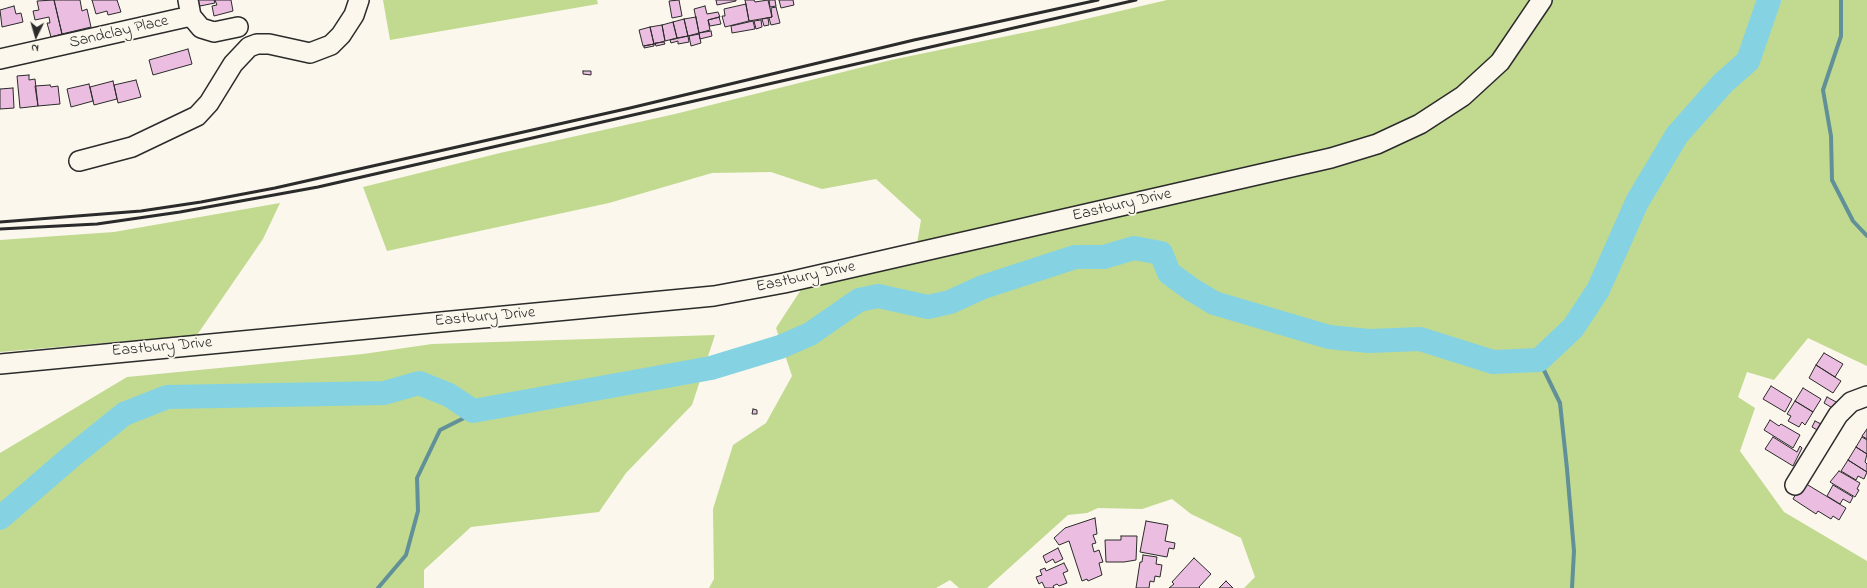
<!DOCTYPE html>
<style>
body{margin:0}
#map{position:relative;width:1867px;height:588px;overflow:hidden;background:#fbf7ec;font-family:"Indie Flower",sans-serif}
canvas{display:block}
.north{position:absolute;left:16px;top:16px;width:40px;height:40px;-webkit-text-stroke:3px #fbf7ec;paint-order:stroke;rotate:185deg;font-size:11px;font-weight:700;line-height:16px;text-align:center;color:#2b2b2b}
.north::after{content:'';display:block;margin:auto;width:14px;height:18px;background:#2b2b2b;clip-path:polygon(50% 0,100% 100%,50% 72%,0 100%)}
</style>
<div id="map">
<canvas width="1867" height="588"></canvas>
<div class="north">N</div>
</div>
<script>
const g = document.querySelector('canvas').getContext('2d');
g.lineJoin = 'round';
function fill(path, color) { g.fillStyle = color; g.fill(path, 'evenodd'); }
const poly = rows => new Path2D(rows.map(r => 'M' + r).join(''));
function stroke(path, color, width, dash) { g.strokeStyle = color; g.lineWidth = width; g.lineCap = dash ? 'butt' : 'round'; g.setLineDash(dash || []); g.stroke(path); }
function drawText(font, color, halo, rows, align = 'center') {
  g.font = font + ' "Indie Flower",sans-serif'; g.lineWidth = 3.5; g.setLineDash([]); g.textBaseline = 'middle'; g.strokeStyle = halo; g.fillStyle = color; for (const [text, x, y, turn = 0] of rows) {
    g.save(); g.translate(x, y); g.rotate((+turn || 0) * Math.PI / 180); g.textAlign = isNaN(turn) ? turn : align; if (halo) g.strokeText(text, 0, 0); g.fillText(text, 0, 0); g.restore();
  }
}
fill(poly([
 [383,0,597,0,598,4,390,40],
 [1167,0,1867,0,1867,366,1808,338,1774,380,1747,372,1738,397,1755,408,1740,451,1784,512,1867,561,1867,588,1244,588,1255,577,1241,538,1191,514,1172,499,1142,509,1098,508,1087,513,1068,515,987,588,959,588,950,580,936,588,709,588,714,579,713,509,733,445,766,423,792,376,776,328,804,285,914,261,921,220,876,179,822,189,771,172,712,173,609,203,387,251,363,187,500,153,675,114,891,60,1056,26],
 [280,203,263,239,197,335,0,352,0,240,114,232],
 [715,335,692,405,626,473,599,512,471,527,424,570,424,588,0,588,0,453,127,377,363,354,432,344]
]), '#c1da90');
stroke(poly([
 [1841,0,1841,36,1823,90,1831,136,1832,180,1853,221,1867,236],
 [1539,360,1560,403,1567,469,1574,551,1572,588],
 [378,588,406,555,418,511,417,478,440,430,468,416,473,411]
]), '#619099', 4);
stroke(poly([
 [0,518,72,456,124,414,167,397,384,393,419,383,449,395,473,411,711,368,780,347,810,334,859,300,878,296,928,307,950,302,983,287,1075,257,1104,257,1134,248,1161,253,1169,273,1191,289,1214,303,1329,337,1369,341,1420,339,1493,362,1539,360,1573,328,1598,290,1637,202,1677,135,1723,83,1748,61,1769,0]
]), '#85d3e2', 24);
const building = poly([
 [54,0,62,34,51,37,47,23,50,23,49,17,35,20,33,11,39,10,37,1,54,0],
 [54,0,80,0,82,11,87,9,91,27,62,34,54,0],
 [92,0,117,0,121,12,108,15,107,11,96,14,92,0],
 [198,0,214,0,215,3,200,6,198,0],
 [215,0,231,0,233,11,214,16,212,6,217,5,215,0],
 [679,0,682,16,672,18,669,1,679,0],
 [716,0,736,0,736,1,717,5,716,0],
 [745,0,754,0,755,2,768,0,772,17,749,21,745,0],
 [769,0,775,0,776,6,770,7,769,0],
 [779,0,793,0,794,5,781,8,779,0],
 [746,4,749,21,725,27,722,16,725,16,724,9,746,4],
 [14,6,16,14,21,13,23,22,2,27,0,10,14,6],
 [705,6,707,14,718,12,720,17,708,20,710,30,699,33,694,9,705,6],
 [776,7,780,23,771,25,769,18,772,17,771,8,776,7],
 [696,17,699,33,688,36,684,19,696,17],
 [719,17,721,24,710,26,708,20,719,17],
 [768,18,769,25,764,26,762,19,768,18],
 [684,19,688,36,677,38,673,22,684,19],
 [761,20,762,27,756,29,754,21,761,20],
 [753,21,755,29,732,33,731,26,753,21],
 [673,22,677,38,665,41,662,25,673,22],
 [662,25,665,41,654,44,650,27,662,25],
 [650,27,654,44,643,46,639,30,650,27],
 [711,31,712,36,700,39,699,33,711,31],
 [699,34,701,43,691,46,689,36,699,34],
 [688,36,689,42,678,44,678,41,671,43,670,40,688,36],
 [664,42,665,44,656,46,655,43,664,42],
 [654,44,654,46,644,48,644,46,654,44],
 [188,49,192,64,153,75,149,60,188,49],
 [583,71,591,71,591,75,583,74,583,71],
 [29,75,29,80,35,79,38,106,20,108,17,76,29,75],
 [136,80,141,97,118,103,114,85,136,80],
 [113,81,117,99,94,105,90,87,113,81],
 [89,84,93,101,71,107,67,89,89,84],
 [50,85,51,87,58,86,60,104,38,106,35,86,50,85],
 [13,88,14,108,0,109,0,89,13,88],
 [1824,353,1843,364,1835,377,1816,365,1824,353],
 [1816,365,1841,381,1833,393,1809,378,1816,365],
 [1771,386,1792,399,1785,412,1763,399,1771,386],
 [1803,388,1821,399,1813,412,1795,401,1803,388],
 [1827,397,1838,403,1834,409,1824,403,1827,397],
 [1795,401,1813,412,1805,425,1802,422,1799,427,1788,421,1791,416,1787,414,1795,401],
 [753,409,757,410,757,414,752,414,753,409],
 [1770,420,1779,426,1781,424,1800,435,1793,448,1764,430,1770,420],
 [1815,421,1823,425,1819,431,1812,427,1815,421],
 [1867,429,1867,439,1862,436,1867,429],
 [1773,437,1797,452,1800,446,1802,448,1793,466,1765,449,1773,437],
 [1862,437,1867,440,1867,454,1856,447,1862,437],
 [1856,447,1867,454,1865,462,1867,464,1867,472,1848,460,1856,447],
 [1848,460,1867,472,1864,479,1858,476,1856,480,1841,471,1848,460],
 [1839,471,1860,483,1857,489,1859,490,1855,497,1830,482,1839,471],
 [1803,482,1846,508,1839,520,1833,516,1831,519,1818,511,1816,514,1793,499,1803,482],
 [1833,485,1853,497,1850,503,1843,499,1840,504,1827,496,1833,485],
 [1095,518,1097,534,1093,535,1096,543,1092,544,1094,552,1099,550,1103,562,1099,563,1102,575,1088,581,1087,579,1082,581,1069,541,1059,545,1054,538,1065,528,1095,518],
 [1146,521,1168,525,1165,541,1175,543,1174,549,1169,548,1167,557,1140,552,1146,521],
 [1121,536,1137,536,1136,560,1124,562,1106,562,1105,540,1121,540,1121,536],
 [1058,548,1063,559,1055,563,1053,559,1046,563,1043,556,1058,548],
 [1143,555,1157,557,1156,564,1162,565,1160,577,1155,576,1154,582,1150,581,1149,588,1136,588,1140,562,1142,562,1143,555],
 [1194,558,1211,574,1199,587,1200,588,1169,588,1174,584,1172,582,1194,558],
 [1064,563,1068,571,1063,573,1067,583,1059,586,1057,584,1053,586,1054,588,1045,588,1042,582,1039,584,1036,577,1042,575,1040,570,1045,568,1046,571,1064,563],
 [1226,581,1233,588,1219,588,1226,581]
]);
fill(building, '#ebbde0');
stroke(building, '#2b2b2b', 1);
const minor = poly([
 [188,0,191,16,201,28,214,32,238,27],
 [0,59,191,16],
 [79,161,132,147,197,116,209,103,233,64,249,47,257,44,269,44,310,53,331,45,341,35,354,15,359,0],
 [0,364,714,296,784,283,1331,158,1377,144,1420,124,1463,96,1500,62,1542,0],
 [1795,485,1838,415,1851,402,1867,396]
]);
stroke(minor, '#2b2b2b', 22);
stroke(minor, '#fbf7ec', 19);
stroke(poly([
 [0,222,141,211,201,202,275,188,630,108,914,40,1098,0],
 [0,229,97,224,180,212,318,187,1136,0]
]), '#2b2b2b', 3);
drawText('16px', '#2b2b2b', '#fbf7ec', [
 ["Sandclay Place",119,33,-13],
 ["Eastbury Drive",1122,206,-13],
 ["Eastbury Drive",806,278,-12],
 ["Eastbury Drive",485,318,-5],
 ["Eastbury Drive",162,348,-5]
]);
</script>
